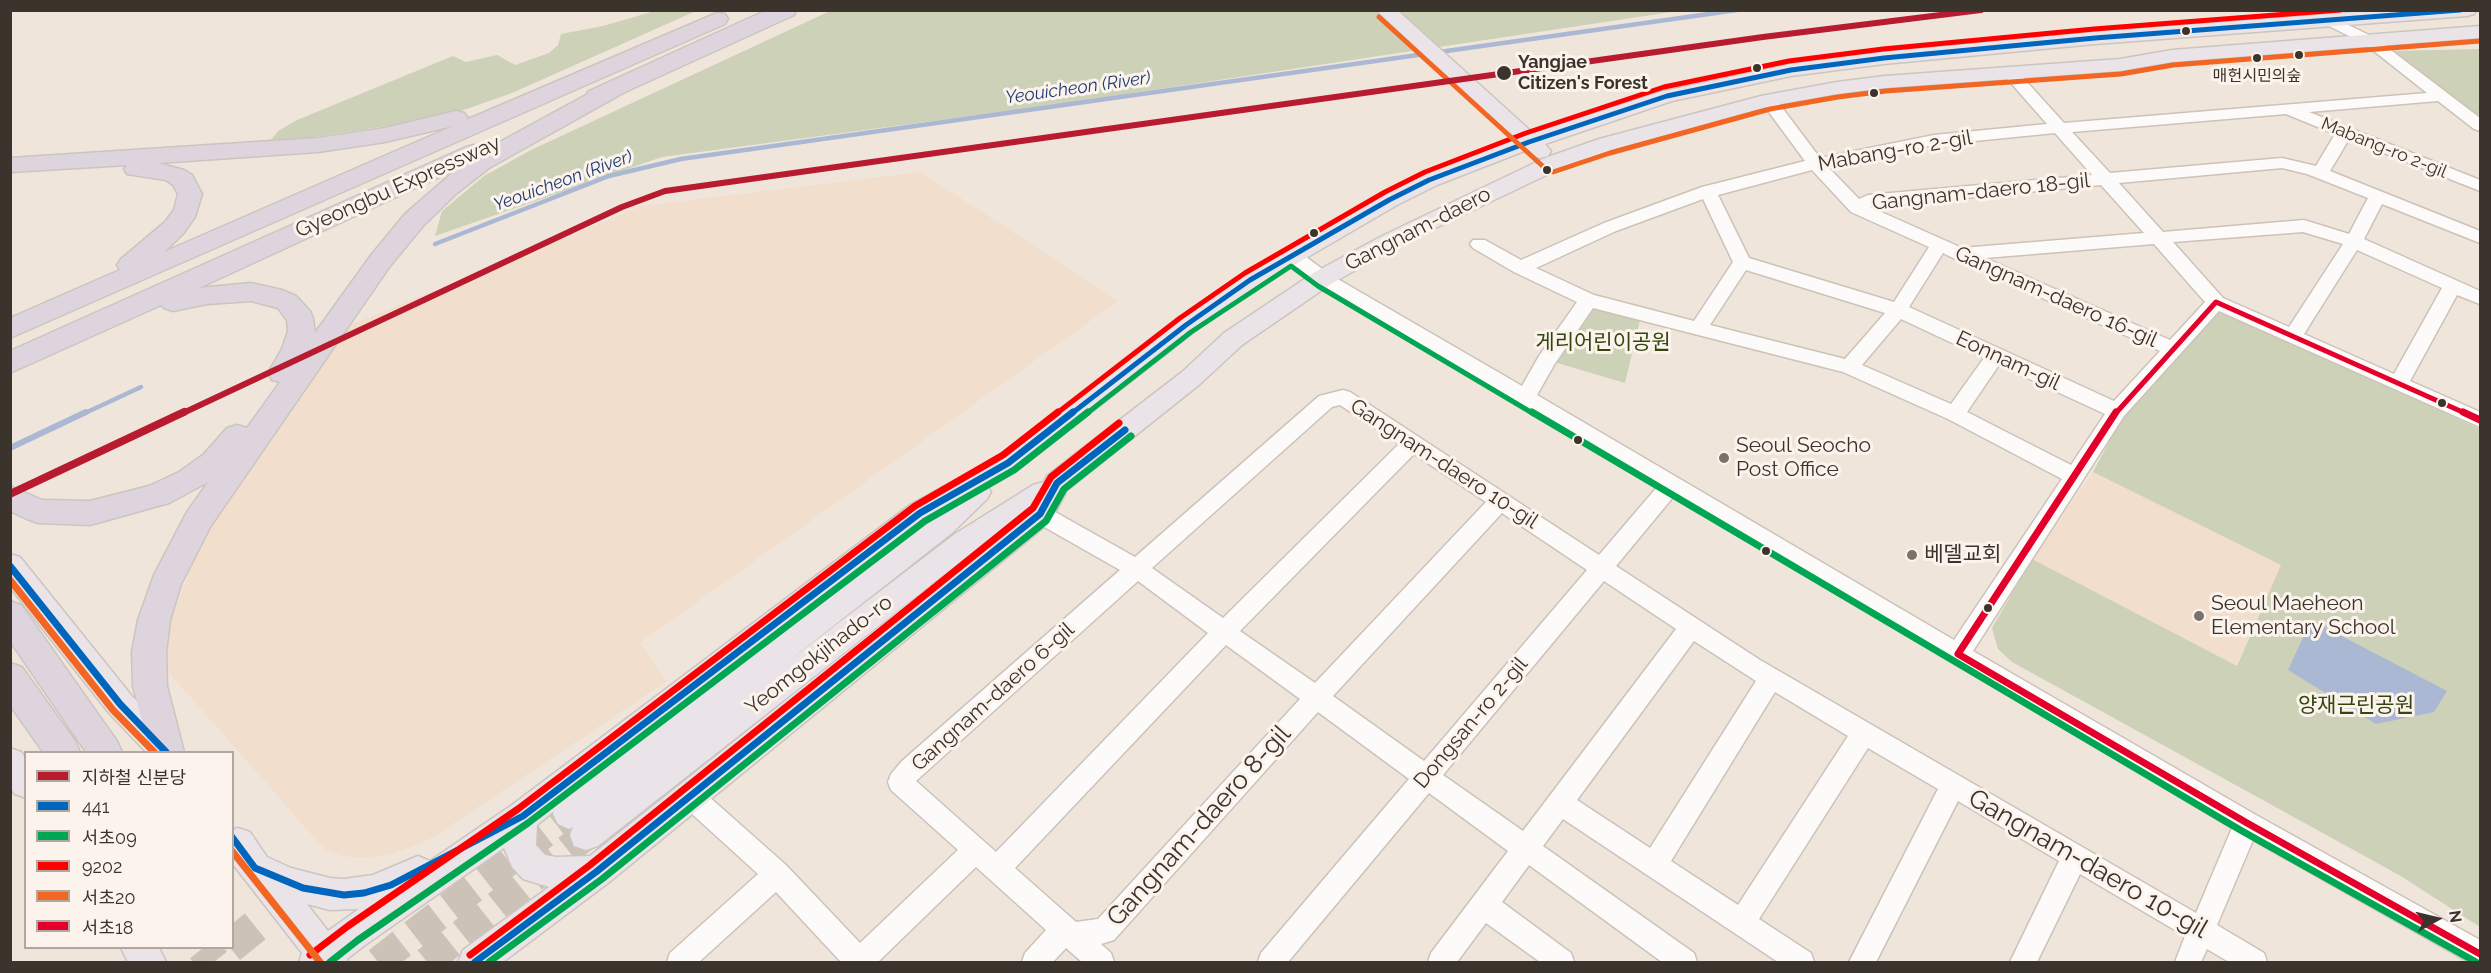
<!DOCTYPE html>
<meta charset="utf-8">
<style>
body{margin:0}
#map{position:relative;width:2491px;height:973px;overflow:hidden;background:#f0e5da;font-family:Raleway,"Noto Sans KR",sans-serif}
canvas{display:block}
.frame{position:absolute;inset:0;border:12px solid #3b342d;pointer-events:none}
.legend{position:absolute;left:24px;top:751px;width:210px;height:198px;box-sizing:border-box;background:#fcf4ec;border:2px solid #afa7a0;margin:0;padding:8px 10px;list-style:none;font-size:18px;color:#3b342d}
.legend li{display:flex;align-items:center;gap:12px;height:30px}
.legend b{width:30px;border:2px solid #afa7a0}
.north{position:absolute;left:2407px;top:889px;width:60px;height:60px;-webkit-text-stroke:4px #fcf4ec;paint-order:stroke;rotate:82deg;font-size:16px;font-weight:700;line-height:24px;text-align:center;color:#3b342d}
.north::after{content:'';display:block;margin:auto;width:21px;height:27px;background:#3b342d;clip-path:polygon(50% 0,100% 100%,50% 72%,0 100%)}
</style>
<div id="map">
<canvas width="2491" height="973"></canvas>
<div class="frame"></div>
<ul class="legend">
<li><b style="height:8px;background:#b81b30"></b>지하철 신분당</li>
<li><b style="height:8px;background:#0065bd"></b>441</li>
<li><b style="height:8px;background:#00a651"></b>서초09</li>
<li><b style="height:8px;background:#f00"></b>9202</li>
<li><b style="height:8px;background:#f26522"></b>서초20</li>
<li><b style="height:8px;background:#e4002b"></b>서초18</li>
</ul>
<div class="north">N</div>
</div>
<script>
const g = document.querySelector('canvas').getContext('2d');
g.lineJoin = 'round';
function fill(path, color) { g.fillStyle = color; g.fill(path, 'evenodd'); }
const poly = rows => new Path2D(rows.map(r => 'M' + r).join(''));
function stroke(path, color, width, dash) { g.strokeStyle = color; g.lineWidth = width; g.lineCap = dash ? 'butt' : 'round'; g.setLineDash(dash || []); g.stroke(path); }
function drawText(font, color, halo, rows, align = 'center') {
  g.font = font + ' Raleway,"Noto Sans KR",sans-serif'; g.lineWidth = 6; g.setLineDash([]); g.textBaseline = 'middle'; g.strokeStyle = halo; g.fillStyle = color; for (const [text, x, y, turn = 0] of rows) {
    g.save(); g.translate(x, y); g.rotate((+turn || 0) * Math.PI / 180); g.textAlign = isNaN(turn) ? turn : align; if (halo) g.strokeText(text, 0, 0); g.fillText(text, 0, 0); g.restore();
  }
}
fill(poly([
 [921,172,1118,301,640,643,667,681,430,839,390,855,360,858,342,856,325,850,157,659,163,638,206,531,348,326,642,206],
 [2093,472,2281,565,2236,666,2032,559]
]), '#f2decc');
fill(poly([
 [655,11,696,11,512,93,441,118,280,142,271,140,278,131,297,120,453,56,466,62,497,55,515,65,549,53,558,45,561,34,603,26],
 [830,11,1678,11,1053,105,662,157,435,236,442,211,484,176,531,150],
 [2480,49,2480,121,2392,51],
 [1590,307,1640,320,1625,383,1554,362],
 [2220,309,2480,429,2480,927,2399,875,2012,662,1998,649,1992,628,2032,559,2237,666,2281,565,2093,472,2120,421]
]), '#ccd1b7');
fill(poly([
 [2311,620,2447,691,2434,712,2376,724,2288,670]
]), '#abb8d4');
stroke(poly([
 [435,244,609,176,681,159,1737,10],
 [83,414,141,387]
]), '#abb8d4', 4.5);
stroke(poly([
 [10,448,86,412]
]), '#abb8d4', 6);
stroke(poly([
 [378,962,569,814],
 [427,962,586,835]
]), '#ccc2b7', 30, [30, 15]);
stroke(poly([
 [232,924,263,962],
 [203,948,214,962]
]), '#ccc2b7', 33, [33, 16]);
const minor = poly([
 [2330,16,2375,38,2480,118,2480,131,2474,129,2438,101,2309,112,2480,180,2480,191,2349,139,2330,171,2480,231,2480,243,2382,204,2364,239,2480,291,2480,304,2457,295,2410,381,2480,412,2480,427,2219,311,2124,416,1973,651,2256,815,2480,940,2480,962,2469,962,2253,840,2217,925,2264,953,2267,962,2229,962,2207,949,2201,962,2175,962,2185,936,2080,874,2037,962,2010,962,2059,861,1958,801,1876,962,1849,962,1938,789,1868,748,1759,919,1811,953,1814,962,1778,962,1563,819,1543,846,1694,953,1697,962,1662,962,1529,865,1502,902,1571,953,1574,962,1540,962,1486,923,1457,962,1428,962,1431,953,1508,851,1429,793,1288,962,1258,962,1261,953,1409,779,1318,712,1114,940,1101,944,1111,953,1114,962,1082,962,1066,948,1053,962,1022,962,1025,953,1046,930,976,867,878,962,841,962,776,892,699,962,667,962,670,953,758,874,680,803,677,795,680,787,689,784,698,787,786,865,860,943,958,850,891,790,888,782,891,774,902,761,1120,570,1032,520,1029,514,1032,508,1040,506,1048,508,1135,557,1319,396,1343,390,1350,392,1599,555,1658,486,1317,282,1286,259,1283,255,1286,251,1298,251,1329,274,1522,386,1539,356,1577,302,1514,272,1473,248,1470,244,1473,240,1485,240,1521,260,1604,223,1702,187,1805,161,1760,100,1762,97,1774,97,1820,158,1934,135,2047,124,2003,74,2011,69,2017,71,2064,123,2427,93,2365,44,2325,24,2322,21,2325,18,2330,16],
 [2286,114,2335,134,2316,166,2282,158,2110,173,2072,132,2286,114],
 [2055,133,2092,175,1868,195,1859,199,1828,167,1934,145,2055,133],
 [2282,168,2307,174,2368,198,2349,234,2304,220,2163,232,2119,183,2282,168],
 [1812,170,1851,212,1929,247,1894,302,1749,258,1718,195,1812,170],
 [2101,185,2144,233,1962,248,1870,207,2101,185],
 [1703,199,1733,262,1694,321,1594,295,1536,268,1616,231,1703,199],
 [2303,232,2343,244,2289,327,2223,298,2173,242,2303,232],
 [2154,244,2205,302,2170,340,1985,258,2154,244],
 [2357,250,2442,288,2394,374,2304,334,2357,250],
 [1943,253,1953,258,2160,351,2114,401,1909,307,1943,253],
 [1746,270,1885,313,1845,359,1710,325,1746,270],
 [1593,308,1843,372,1948,419,2062,479,1954,640,1537,395,1554,365,1593,308],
 [1901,319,1984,358,1951,404,1862,365,1901,319],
 [1999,365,2105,414,2071,465,1967,412,1999,365],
 [1340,405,1399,444,1223,618,1152,568,1332,407,1340,405],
 [1414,454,1486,502,1315,683,1240,631,1414,454],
 [1674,496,2232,828,2196,913,1760,660,1616,566,1674,496],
 [1502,513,1587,570,1424,761,1333,696,1502,513],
 [1138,581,1208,633,996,852,916,781,1138,581],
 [1604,581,1676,629,1523,831,1443,775,1604,581],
 [1694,641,1756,681,1650,848,1577,800,1694,641],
 [1226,645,1300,699,1098,919,1076,922,1015,868,1226,645],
 [1775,692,1848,736,1738,905,1671,861,1775,692]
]);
const major = poly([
 [1376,10,1397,10,1533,133,1660,92,1791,64,1884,52,2095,32,2383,10,2476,10,2474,14,2467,16,2095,44,1884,64,1791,76,1672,101,1545,144,1551,151,1548,156,1540,158,1532,156,1527,150,1437,185,1397,205,1258,286,1195,331,1017,470,988,487,991,492,987,499,952,533,781,667,955,534,1033,485,1044,482,1047,476,1182,372,1224,333,1315,272,1382,236,1545,158,1599,139,1761,96,1837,82,1885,76,2120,59,2172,50,2480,26,2480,38,2172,62,2120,71,1885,88,1837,94,1770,106,1615,149,1561,168,1398,246,1331,284,1242,345,1200,384,1067,490,1050,522,608,883,503,962,458,962,463,950,549,887,523,879,512,867,504,848,365,945,347,959,348,962,299,962,302,953,232,863,232,830,238,828,250,832,267,857,291,868,330,878,344,879,373,875,418,856,430,861,512,805,910,505,999,456,1177,319,1242,274,1381,195,1421,175,1515,140,1376,10],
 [979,547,590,856,556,857,545,855,536,845,537,825,554,811,553,814,558,824,569,829,573,827,570,835,574,846,586,850,598,846,979,547],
 [307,904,330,910,359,909,328,931,307,904],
 [10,554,20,557,131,695,177,742,181,752,146,752,109,713,10,587,10,554],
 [10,748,21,752,26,758,26,798,15,794,10,788,10,748],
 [121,948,159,948,166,962,128,962,121,948]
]);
const highway = poly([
 [767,10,796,10,794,15,625,92,489,168,457,193,423,226,390,266,210,527,181,584,170,620,166,652,167,686,184,752,150,752,133,686,132,652,138,620,154,575,187,512,208,482,169,503,90,525,38,523,27,519,10,511,10,486,42,500,90,501,149,486,179,472,203,455,227,428,237,425,247,428,280,382,272,380,268,373,282,349,288,331,287,320,278,308,251,301,207,304,173,311,164,308,161,305,10,373,10,351,466,147,474,145,482,147,485,150,586,95,589,91,767,10],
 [457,169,405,214,372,254,315,333,313,318,310,311,296,296,282,290,251,283,199,288,457,169],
 [717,13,725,14,728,19,725,24,10,338,10,318,120,270,117,265,121,259,165,222,174,210,178,194,173,185,166,180,127,174,124,169,127,165,10,172,10,158,318,138,385,128,456,111,464,113,468,118,466,120,717,13],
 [453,126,164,252,183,234,195,217,202,194,192,175,184,170,158,163,318,152,385,142,453,126],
 [10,601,21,605,117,741,122,752,86,752,10,641,10,601],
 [10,663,22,667,75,741,80,752,43,752,10,705,10,663]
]);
stroke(minor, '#cbc2ba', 3);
stroke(major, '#cbc5c0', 3);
stroke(highway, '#cbc5c0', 3);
fill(minor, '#fdfbf9');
fill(major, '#eae4e8');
fill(highway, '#ded4dd');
stroke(poly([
 [1071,414,1186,325,1250,280,1389,200,1429,180,1529,142,1667,96,1791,70,1884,58,2095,38,2460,10]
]), '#0065bd', 5);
stroke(poly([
 [10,566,120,704,166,752],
 [232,837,255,868,303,888,344,895,364,893,391,885,523,816,920,513,1008,463,1073,412],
 [475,962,596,872,1040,514,1057,483,1125,430]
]), '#0065bd', 7);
stroke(poly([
 [1086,414,1191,332,1291,266,1318,286,1534,414]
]), '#00a651', 5);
stroke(poly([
 [1532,412,2242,831,2476,962],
 [330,962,358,940,528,823,925,521,1014,470,1088,412],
 [489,962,602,879,1046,521,1064,489,1131,436]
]), '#00a651', 7);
stroke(poly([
 [1056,414,1180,318,1245,273,1385,192,1425,172,1526,133,1664,87,1789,61,1883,49,2094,29,2340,10]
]), '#f00', 5);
stroke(poly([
 [310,955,348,926,518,809,915,506,1003,455,1058,412],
 [470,955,590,865,1033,508,1051,477,1119,423]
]), '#f00', 7);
stroke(poly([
 [1379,17,1547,170,1553,172,1610,153,1770,109,1838,97,1886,91,2121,74,2173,65,2480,41]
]), '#f26522', 5);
stroke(poly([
 [10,580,113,710,154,752],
 [232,851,320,962]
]), '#f26522', 7);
stroke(poly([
 [2115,414,2216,302,2467,414]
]), '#e4002b', 5);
stroke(poly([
 [2116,412,1958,654,2247,823,2480,954],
 [2463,412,2480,420]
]), '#e4002b', 7);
stroke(poly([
 [181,414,622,207,665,191,1763,37,1981,10]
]), '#b81b30', 6);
stroke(poly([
 [10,494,184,412]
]), '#b81b30', 8);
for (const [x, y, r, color] of [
 [2186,31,5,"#3b342d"],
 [2299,55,5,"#3b342d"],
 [2257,58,5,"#3b342d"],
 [1757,68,5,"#3b342d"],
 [1504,73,8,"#3b342d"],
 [1874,93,5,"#3b342d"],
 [1547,170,5,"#3b342d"],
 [1314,233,5,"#3b342d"],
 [2442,403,5,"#3b342d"],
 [1578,440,5,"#3b342d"],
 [1724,458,6,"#7a726a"],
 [1766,551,5,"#3b342d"],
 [1912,555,6,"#7a726a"],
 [1988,608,5,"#3b342d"],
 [2199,616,6,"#7a726a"]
]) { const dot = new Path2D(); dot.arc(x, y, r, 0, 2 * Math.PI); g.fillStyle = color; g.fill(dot); stroke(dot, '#fcf4ec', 2); }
drawText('16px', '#3b342d', '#fcf4ec', [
 ["매헌시민의숲",2257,76]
]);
drawText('bold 18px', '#3b342d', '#fcf4ec', [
 ["Yangjae",1518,63],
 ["Citizen's Forest",1518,84]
], 'left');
drawText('italic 18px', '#213b73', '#fcf4ec', [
 ["Yeouicheon (River)",1078,88,-8],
 ["Yeouicheon (River)",563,181,-20]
]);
drawText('18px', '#3b342d', '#fcf4ec', [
 ["Mabang-ro 2-gil",2384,148,22]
]);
drawText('21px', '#3b342d', '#fcf4ec', [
 ["Mabang-ro 2-gil",1895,151,-10],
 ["Gyeongbu Expressway",398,187,-24],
 ["Gangnam-daero 18-gil",1981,192,-6],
 ["Gangnam-daero",1418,229,-27],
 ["Gangnam-daero 16-gil",2056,297,24],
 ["Eonnam-gil",2008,361,25],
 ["Gangnam-daero 10-gil",1444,464,33],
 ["Yeomgokjihado-ro",819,655,-38],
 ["Gangnam-daero 6-gil",993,697,-42],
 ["Dongsan-ro 2-gil",1471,723,-50]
]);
drawText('21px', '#334610', '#fcf4ec', [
 ["게리어린이공원",1603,343],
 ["양재근린공원",2356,706]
]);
drawText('21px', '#3b342d', '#fcf4ec', [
 ["Seoul Seocho",1736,446],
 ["Post Office",1736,470],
 ["베델교회",1924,555],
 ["Seoul Maeheon",2211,604],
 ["Elementary School",2211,628]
], 'left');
drawText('26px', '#3b342d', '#fcf4ec', [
 ["Gangnam-daero 8-gil",1199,826,-48],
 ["Gangnam-daero 10-gil",2088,864,30]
]);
</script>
